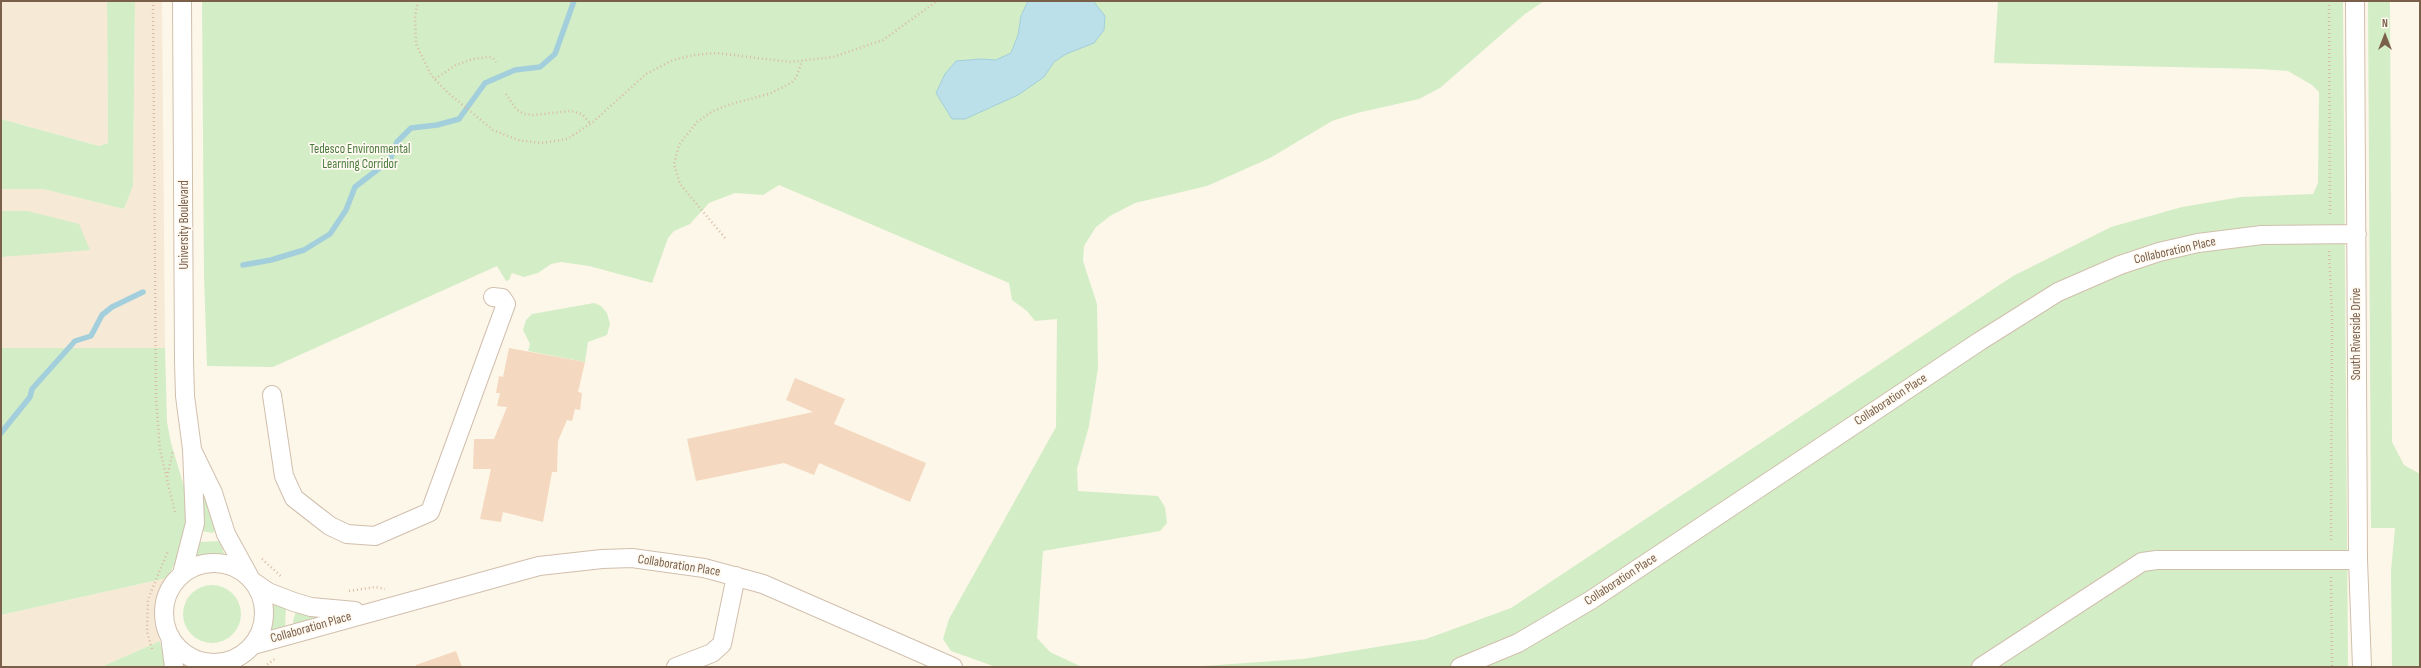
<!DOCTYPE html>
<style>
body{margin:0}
#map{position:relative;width:2421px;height:668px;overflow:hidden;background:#fdf7e9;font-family:"Sofia Sans Condensed",sans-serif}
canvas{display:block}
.frame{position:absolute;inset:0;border:2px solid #7a5f4b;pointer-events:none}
.north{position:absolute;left:2365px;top:16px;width:40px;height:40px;-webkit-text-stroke:3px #fffaf1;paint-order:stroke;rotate:0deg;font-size:11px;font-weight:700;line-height:16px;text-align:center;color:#7a5f4b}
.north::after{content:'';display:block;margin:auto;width:14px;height:18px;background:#7a5f4b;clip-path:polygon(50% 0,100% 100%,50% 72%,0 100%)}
</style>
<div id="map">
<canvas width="2421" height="668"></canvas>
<div class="frame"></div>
<div class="north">N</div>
</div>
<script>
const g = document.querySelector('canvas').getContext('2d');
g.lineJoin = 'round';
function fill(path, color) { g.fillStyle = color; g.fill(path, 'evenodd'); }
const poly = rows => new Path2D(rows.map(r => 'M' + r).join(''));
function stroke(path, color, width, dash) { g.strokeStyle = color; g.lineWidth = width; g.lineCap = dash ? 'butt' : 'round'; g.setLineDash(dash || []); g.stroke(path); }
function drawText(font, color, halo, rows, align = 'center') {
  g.font = font + ' "Sofia Sans Condensed",sans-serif'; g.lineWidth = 3.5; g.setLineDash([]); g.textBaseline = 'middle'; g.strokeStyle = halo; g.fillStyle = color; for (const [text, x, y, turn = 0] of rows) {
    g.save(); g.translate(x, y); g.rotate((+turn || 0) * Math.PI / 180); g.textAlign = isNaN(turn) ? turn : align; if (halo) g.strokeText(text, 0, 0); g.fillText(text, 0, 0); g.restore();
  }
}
fill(poly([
 [1,1,107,1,108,143,99,146,1,119],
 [135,1,162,1,165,348,1,348,1,189,43,189,124,209,133,186],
 [167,578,158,594,156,604,160,641,101,667,1,667,1,615]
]), '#f6ead7');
fill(poly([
 [107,1,135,1,133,186,124,209,43,189,1,189,1,119,99,146,108,143],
 [202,1,1544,1,1525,14,1440,88,1419,99,1357,113,1332,121,1270,158,1207,186,1135,203,1110,216,1096,227,1084,246,1083,261,1097,304,1098,368,1089,426,1077,469,1078,491,1158,496,1165,507,1167,523,1160,531,1043,551,1037,638,1050,652,1082,667,996,667,951,651,943,639,949,619,1056,427,1057,319,1035,321,1027,311,1012,300,1009,283,779,185,763,195,735,193,709,203,690,224,674,231,668,238,652,283,589,266,561,262,551,264,538,273,524,277,512,273,509,280,506,281,497,266,273,367,207,366,204,276],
 [1998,1,2343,1,2348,667,1189,667,1303,659,1426,639,1511,608,2013,276,2111,227,2182,207,2241,197,2313,194,2318,183,2319,92,2312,85,2288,71,2260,69,1994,63],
 [2368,1,2390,1,2392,442,2404,465,2420,474,2420,667,2392,667,2391,571,2395,528,2371,528],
 [1,211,28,211,79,224,90,250,1,257],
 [594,303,601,306,607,313,610,324,607,335,588,342,585,362,528,351,530,344,523,330,526,320,532,314],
 [1,348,165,348,167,422,171,443,186,493,189,518,181,552,167,578,1,615],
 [207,492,218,530,212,533,202,531,198,495],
 [220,541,225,557,214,556,194,558,200,542],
 '183 614a29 29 0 1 1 58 0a29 29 0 1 1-58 0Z',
 [273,603,286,608,285,629,274,632,268,629,269,605],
 [296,611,320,613,322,620,294,627,293,621],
 [160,641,166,667,101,667]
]), '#d3edc6');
const water = poly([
 [1028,1,1093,1,1105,16,1104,30,1094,43,1066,54,1054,62,1044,77,1018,95,965,119,952,119,936,93,945,74,956,61,981,59,996,60,1011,53,1018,35,1021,16,1028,1]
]);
fill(water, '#bce0e9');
stroke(water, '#a2cfdb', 1);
stroke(poly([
 [243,265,271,260,304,250,330,234,346,210,355,187,390,160,397,142,411,128,437,125,459,119,485,83,515,70,540,67,555,54,574,1],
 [1,433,30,397,32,389,75,341,91,336,102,315,112,307,143,292]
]), '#a2cfdb', 5.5);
fill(poly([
 [509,348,585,362,578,392,582,393,580,410,575,409,572,421,567,420,558,441,557,472,552,472,543,522,503,512,501,522,480,519,491,469,473,469,474,439,494,439,507,407,497,406,500,393,496,393,499,376,503,377],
 [795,378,845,399,834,424,926,463,910,502,819,463,814,475,784,463,696,481,687,439,813,412,786,400],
 [456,651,462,667,416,667,416,665]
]), '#f4d8bf');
const minor = poly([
 [182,1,184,361,185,396,192,449,195,523,182,574],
 [2355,1,2358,560,2362,667],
 [272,395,284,476,294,498,317,516,330,526,347,534,375,536,430,512,506,304,502,298,493,297],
 [193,452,213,493,226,534,249,576],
 '164 613a50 50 0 1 1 100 0a50 50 0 1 1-100 0Z',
 [255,583,268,592,294,602,311,607,355,611],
 [170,636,174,667],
 [253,645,539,566,602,559,632,558,704,568,763,584,953,667],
 [676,667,712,653,722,644,736,576],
 [1460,667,1518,643,1591,600,1980,341,2058,292,2120,265,2159,252,2198,243,2262,235,2357,234],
 [1981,667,2142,562,2157,560,2358,560]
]);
stroke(minor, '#d1bfad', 20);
stroke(poly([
 [153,1,156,398,160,450,175,513],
 [418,1,415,16,416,44,431,75,447,92,493,130,518,140,542,143,567,139,578,132,593,122,646,74,673,60,694,55,717,53,790,62,833,57,883,40,937,1],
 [2329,1,2330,216],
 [435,79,456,65,473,59,488,57,493,58,496,62],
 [506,94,516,109,524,114,533,115,571,111,582,114,591,124],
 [725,238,680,184,674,164,679,145,697,122,713,111,731,104,769,94,791,83,796,78,802,61],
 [2329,251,2332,313,2331,542],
 [167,477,173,450],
 [262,559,282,577],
 [2331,577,2332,667],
 [349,591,375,587,385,589],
 [152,649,147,632,148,599,168,551],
 [264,667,276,658]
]), '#dabba2', 2.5, [1, 3]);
stroke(minor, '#fff', 18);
drawText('13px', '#4c7a3f', '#fffaf1', [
 ["Tedesco Environmental",360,150],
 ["Learning Corridor",360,165]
]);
drawText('13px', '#7a5f4b', '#fffaf1', [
 ["University Boulevard",185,225,-90],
 ["Collaboration Place",2175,251,-13],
 ["South Riverside Drive",2357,334,-90],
 ["Collaboration Place",1891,400,-33],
 ["Collaboration Place",679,566,9],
 ["Collaboration Place",1621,580,-33],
 ["Collaboration Place",311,628,-16]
]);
</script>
